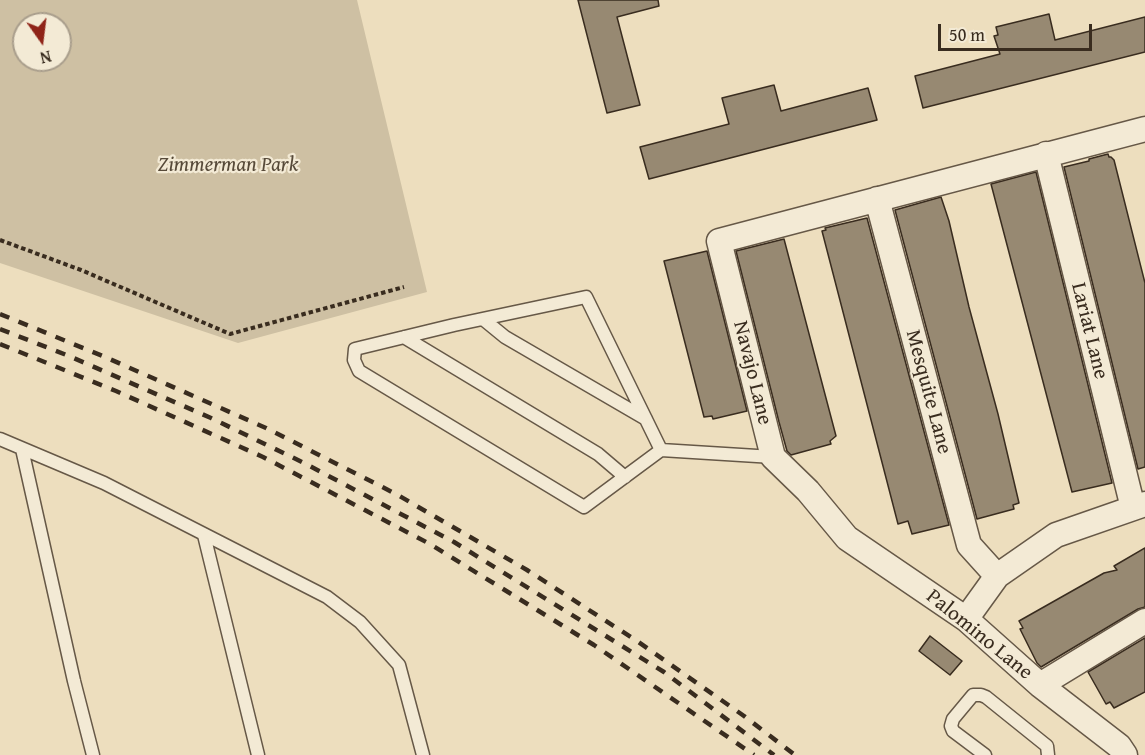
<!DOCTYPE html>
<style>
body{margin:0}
#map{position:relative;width:1145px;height:755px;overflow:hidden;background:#eddebe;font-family:"Gentium Book Plus",serif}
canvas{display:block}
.north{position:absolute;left:12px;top:12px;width:60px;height:60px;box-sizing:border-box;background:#f3ead5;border:2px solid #a99e8c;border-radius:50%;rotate:166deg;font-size:16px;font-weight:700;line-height:24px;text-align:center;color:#392c1f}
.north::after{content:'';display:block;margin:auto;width:21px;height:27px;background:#8f2418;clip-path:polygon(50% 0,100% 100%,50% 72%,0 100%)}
.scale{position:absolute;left:938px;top:24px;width:154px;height:27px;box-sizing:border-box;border:3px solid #392c1f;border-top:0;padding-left:8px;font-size:18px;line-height:21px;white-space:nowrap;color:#392c1f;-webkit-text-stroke:4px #f3ead5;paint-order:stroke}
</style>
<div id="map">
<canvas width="1145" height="755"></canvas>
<div class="north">N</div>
<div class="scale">50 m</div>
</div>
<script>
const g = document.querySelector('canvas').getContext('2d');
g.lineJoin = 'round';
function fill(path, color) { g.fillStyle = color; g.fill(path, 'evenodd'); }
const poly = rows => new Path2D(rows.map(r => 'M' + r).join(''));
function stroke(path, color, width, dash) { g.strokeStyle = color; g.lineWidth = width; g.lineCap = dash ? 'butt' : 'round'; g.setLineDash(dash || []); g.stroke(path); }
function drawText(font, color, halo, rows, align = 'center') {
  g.font = font + ' "Gentium Book Plus",serif'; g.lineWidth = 4.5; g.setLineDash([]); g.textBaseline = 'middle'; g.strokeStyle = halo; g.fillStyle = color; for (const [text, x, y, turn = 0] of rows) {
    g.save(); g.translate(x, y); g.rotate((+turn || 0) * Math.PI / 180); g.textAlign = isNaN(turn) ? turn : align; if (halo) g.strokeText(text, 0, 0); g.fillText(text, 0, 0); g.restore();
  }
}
fill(poly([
 [0,0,357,0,427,292,238,343,0,263],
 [24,24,60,24,60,60,24,60]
]), '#cec0a3');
const building = poly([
 [578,0,658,0,659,6,617,17,640,105,607,113,578,0],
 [1049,14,1055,40,1145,17,1145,52,923,108,915,76,1000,54,994,36,998,35,996,27,1049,14],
 [774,85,781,111,868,88,877,120,649,179,640,147,729,124,722,98,774,85],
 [1108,154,1109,157,1111,157,1114,160,1145,283,1145,467,1138,469,1064,167,1089,161,1089,159,1108,154],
 [1036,172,1112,483,1072,492,991,184,1036,172],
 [941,197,949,221,969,307,998,414,1019,503,1013,505,1014,509,977,519,895,210,941,197],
 [867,218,949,525,912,534,908,521,898,524,822,231,826,230,825,228,867,218],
 [784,239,836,436,830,441,831,444,791,455,787,451,779,422,736,251,784,239],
 [707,251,747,411,713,419,712,416,704,417,664,261,707,251],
 [1145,548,1145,607,1138,609,1041,667,1037,663,1020,629,1023,628,1019,621,1104,573,1117,570,1114,566,1145,548],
 [930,636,962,661,950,675,919,651,930,636],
 [1145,638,1145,692,1114,708,1110,702,1106,704,1088,672,1145,638]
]);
fill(building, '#978972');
stroke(building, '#392c1f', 1.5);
const service = poly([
 [483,319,505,337,646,419],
 [404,337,598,454,625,477],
 [0,439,104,483,327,597,360,622,399,665,423,755],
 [22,449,74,681,93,755],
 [661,450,586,297,454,325,355,349,354,360,359,371,584,507,661,450,773,457],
 [204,535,258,755],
 [985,755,953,731,951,726,953,719,973,695,981,695,986,697,1047,746,1048,755]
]);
const minor = poly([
 [1046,154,1133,508],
 [877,199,969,545,997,576],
 [966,619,997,576,1056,535,1145,504],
 [1040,685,1145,621],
 [1125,755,1119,746,1040,685,966,619,847,538,808,491,773,457,719,241,1145,129]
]);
stroke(service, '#665847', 15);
stroke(minor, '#665847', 27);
stroke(poly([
 [0,240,81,270,230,334,404,287]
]), '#392c1f', 4, [4.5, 3]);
stroke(service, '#f3ead5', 12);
stroke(minor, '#f3ead5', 24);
stroke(poly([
 [0,314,105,357,266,428,396,494,527,570,637,641,744,716,795,755],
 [0,329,69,356,211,418,302,462,454,542,664,672,774,755],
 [0,344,116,391,263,457,430,544,594,645,754,755]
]), '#392c1f', 4.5, [10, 10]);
drawText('italic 21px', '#574a39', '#f3ead5', [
 ["Zimmerman Park",228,166]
]);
drawText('21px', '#392c1f', '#f3ead5', [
 ["Lariat Lane",1089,331,76],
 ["Navajo Lane",752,373,76],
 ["Mesquite Lane",928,392,75],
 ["Palomino Lane",979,635,39]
]);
</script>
